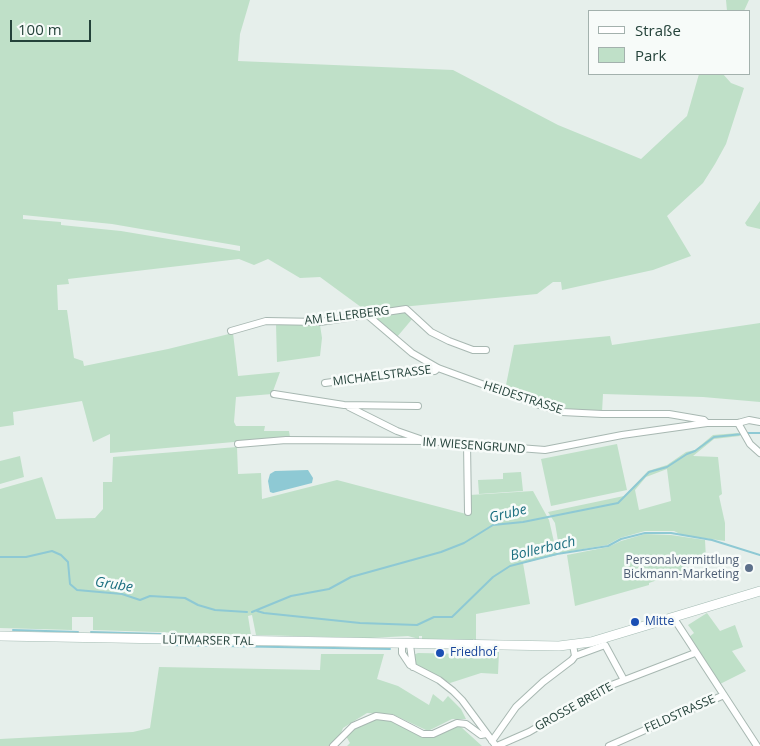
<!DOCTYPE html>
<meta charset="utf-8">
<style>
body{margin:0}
#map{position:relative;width:760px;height:746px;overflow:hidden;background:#e6efeb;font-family:"Open Sans",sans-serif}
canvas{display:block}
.legend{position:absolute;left:588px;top:10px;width:162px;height:65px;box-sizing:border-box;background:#f7fbf9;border:1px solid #a3b1ad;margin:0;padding:6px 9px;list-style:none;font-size:15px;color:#24423a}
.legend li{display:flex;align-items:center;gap:10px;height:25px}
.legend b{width:25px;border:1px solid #a3b1ad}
.scale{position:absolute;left:10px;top:20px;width:81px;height:22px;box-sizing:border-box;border:2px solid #24423a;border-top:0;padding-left:6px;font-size:15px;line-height:18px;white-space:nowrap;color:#24423a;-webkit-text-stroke:4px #f7fbf9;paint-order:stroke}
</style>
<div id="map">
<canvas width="760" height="746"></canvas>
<ul class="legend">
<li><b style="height:6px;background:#fff"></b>Straße</li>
<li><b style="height:14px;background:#bfe0c8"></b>Park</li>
</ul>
<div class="scale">100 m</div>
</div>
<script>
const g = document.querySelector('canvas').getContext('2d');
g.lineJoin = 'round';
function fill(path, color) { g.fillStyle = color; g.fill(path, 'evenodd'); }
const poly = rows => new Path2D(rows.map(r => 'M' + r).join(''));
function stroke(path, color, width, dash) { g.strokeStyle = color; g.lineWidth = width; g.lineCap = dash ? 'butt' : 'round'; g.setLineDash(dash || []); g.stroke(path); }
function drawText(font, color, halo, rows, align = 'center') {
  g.font = font + ' "Open Sans",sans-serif'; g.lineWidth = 5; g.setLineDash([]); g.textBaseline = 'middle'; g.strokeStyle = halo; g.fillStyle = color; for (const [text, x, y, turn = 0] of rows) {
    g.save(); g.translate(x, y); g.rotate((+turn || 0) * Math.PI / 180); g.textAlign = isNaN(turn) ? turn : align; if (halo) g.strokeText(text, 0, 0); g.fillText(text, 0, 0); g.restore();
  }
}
fill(poly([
 [0,0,250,0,240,34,238,61,453,70,558,125,641,159,687,116,699,74,723,74,731,83,744,88,726,144,715,164,703,183,667,216,691,256,653,270,562,290,561,282,553,282,537,294,370,310,365,310,320,277,300,278,268,259,254,265,239,259,68,279,69,284,57,285,58,310,67,310,74,358,83,361,84,366,168,349,233,333,238,376,280,372,272,394,236,397,234,422,236,426,265,426,264,431,289,431,290,437,110,453,110,434,93,442,82,401,13,412,14,425,0,427],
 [23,215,112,224,240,246,240,251,121,231,61,225,61,222,23,219],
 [726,0,749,0,744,11,727,11],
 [760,201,760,229,747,226,745,223],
 [404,312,413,318,397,337,376,320,379,314],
 [760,323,760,402,703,397,603,394,602,412,563,409,505,390,514,345,610,336,612,345],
 [276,324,320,325,322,338,320,356,277,362],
 [738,433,740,436,714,439,693,456,718,457,722,494,719,496,725,523,725,541,682,535,674,531,645,531,620,538,607,545,560,553,555,523,548,512,624,496,648,471,667,465,686,452,695,450,713,435],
 [667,469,671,501,639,510,635,490,646,477],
 [617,444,627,490,551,506,541,459],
 [237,447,238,474,261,473,262,499,337,480,470,515,470,495,533,491,549,520,557,555,523,563,530,604,476,614,476,640,473,639,473,641,422,639,422,636,419,636,419,639,408,636,370,638,256,635,252,615,248,616,251,635,93,630,93,617,72,617,72,630,0,628,0,489,42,477,56,519,95,518,103,509,103,482,112,482,113,457],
 [20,456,24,477,0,484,0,461],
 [521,472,523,491,479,494,478,480,503,479,503,473],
 [645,534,671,535,705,540,706,559,701,560,701,564,685,565,685,570,649,583,649,585,575,606,567,555,608,547,621,541],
 [707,613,720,631,735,625,743,647,732,651,746,671,720,684,689,637,694,633,688,625],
 [499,652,498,674,481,673,450,683,417,665,413,661,413,655,418,653,469,654],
 [321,654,384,654,377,679,398,686,429,705,433,694,443,702,448,696,461,709,466,719,452,719,428,731,392,714,367,713,343,728,340,736,331,746,0,746,0,739,133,732,150,728,159,667,320,670],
 [376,719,391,720,427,738,454,727,461,727,482,746,347,746,350,743,346,736,354,728]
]), '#bfe0c8');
fill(poly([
 [308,470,313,478,312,483,273,493,270,492,268,481,270,474,275,471]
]), '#8ec9d4');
stroke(poly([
 [747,433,760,433],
 [0,557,26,557,52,551,61,555,68,562,70,584,77,590,122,594,140,600,150,596,185,598,198,605,215,610,247,612],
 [257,611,264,613,360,623,417,625,434,617,452,617,493,577,510,566,557,554,608,546,621,539,645,533,671,533,712,540,760,555],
 [252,612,291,596,329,589,351,577,441,552,464,543,493,525,523,522,618,503,649,472,667,467,687,454,695,451,714,437,742,434],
 [13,630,78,632],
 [91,632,161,634],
 [171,634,198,635],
 [166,645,390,649]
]), '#8ec9d4', 2);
const street = poly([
 [365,313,412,353,438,368,542,406,562,412,602,414,669,414,704,420,707,423,738,423,749,420,760,422],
 [231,331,266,321,320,322,406,309,431,332,449,341,473,350,486,350],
 [325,383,398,373,435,371,438,368],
 [274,394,344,405,418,406],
 [349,407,397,431,420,439],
 [738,423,750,444,760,453],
 [467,443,468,512],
 [238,444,286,440,428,441,545,450,622,435,707,423],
 [673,617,757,746],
 [402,644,402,653,410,665,439,680,453,691,462,700,496,746],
 [410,645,413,667],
 [575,656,605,645,624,680],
 [492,741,516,707,543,682,572,660,575,656,573,645],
 [333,746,353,726,376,716,392,718,423,734,433,734,457,723,466,724,481,735,486,734],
 [497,746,529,732,609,686,695,653],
 [609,746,724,695]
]);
const secondary = poly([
 [0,636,559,646,591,642,760,591]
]);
stroke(street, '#a8b8b2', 8);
stroke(secondary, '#a4bbb3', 10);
stroke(street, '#fff', 6);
stroke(secondary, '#fff', 9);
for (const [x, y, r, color] of [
 [749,568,5,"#5c6f8a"],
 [635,622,5,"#1a4fb4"],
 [440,653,5,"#1a4fb4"]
]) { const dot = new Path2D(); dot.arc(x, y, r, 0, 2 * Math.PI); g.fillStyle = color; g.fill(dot); stroke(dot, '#f7fbf9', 2); }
drawText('12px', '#24423a', '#f7fbf9', [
 ["AM ELLERBERG",347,316,-7],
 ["MICHAELSTRASSE",382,376,-7],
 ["HEIDESTRASSE",523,398,18],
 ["IM WIESENGRUND",474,446,4],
 ["LÜTMARSER TAL",208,641,1],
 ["GROSSE BREITE",574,707,-29],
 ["FELDSTRASSE",680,714,-24]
]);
drawText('12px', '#4e5e75', '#f7fbf9', [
 ["Personalvermittlung",739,561],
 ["Bickmann-Marketing",739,575]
], 'right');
drawText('12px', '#164399', '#f7fbf9', [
 ["Mitte",645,622],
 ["Friedhof",450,653]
], 'left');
drawText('italic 14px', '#1c6f80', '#f7fbf9', [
 ["Grube",508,514,-14],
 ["Bollerbach",543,549,-13],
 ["Grube",114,585,9]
]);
</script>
